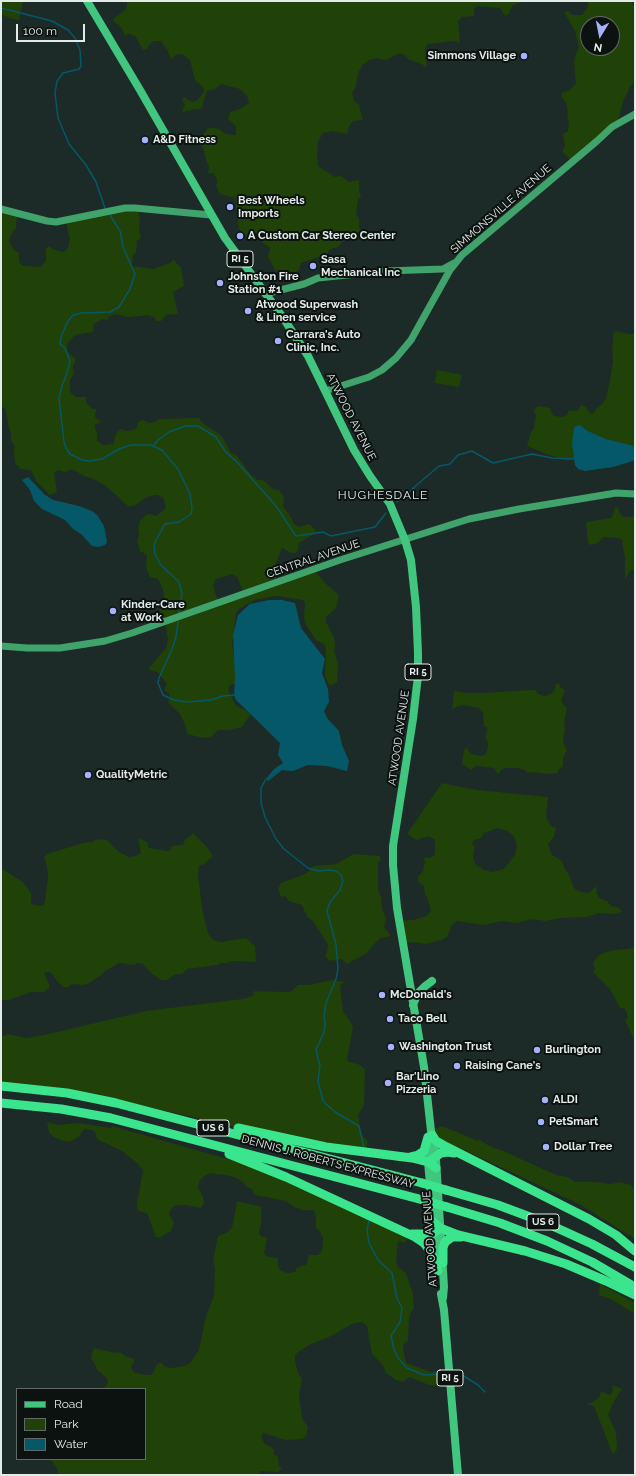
<!DOCTYPE html>
<style>
body{margin:0}
#map{position:relative;width:636px;height:1476px;overflow:hidden;background:#1c2b27;font-family:Raleway,sans-serif}
canvas{display:block}
.frame{position:absolute;inset:0;border:2px solid #e1ebe8;pointer-events:none}
.legend{position:absolute;left:16px;top:1388px;width:130px;height:72px;box-sizing:border-box;background:#0c1210;border:1px solid #616966;margin:0;padding:5px 7px;list-style:none;font-size:12px;color:#e1ebe8}
.legend li{display:flex;align-items:center;gap:8px;height:20px}
.legend b{width:20px;border:1px solid #616966}
.north{position:absolute;left:580px;top:16px;width:40px;height:40px;box-sizing:border-box;background:#0c1210;border:1px solid #616966;border-radius:50%;rotate:190deg;font-size:11px;font-weight:700;line-height:16px;text-align:center;color:#e1ebe8}
.north::after{content:'';display:block;margin:auto;width:14px;height:18px;background:#a4b2fc;clip-path:polygon(50% 0,100% 100%,50% 72%,0 100%)}
.scale{position:absolute;left:16px;top:24px;width:69px;height:18px;box-sizing:border-box;border:2px solid #e1ebe8;border-top:0;padding-left:5px;font-size:12px;line-height:14px;white-space:nowrap;color:#e1ebe8;-webkit-text-stroke:3px #0c1210;paint-order:stroke}
</style>
<div id="map">
<canvas width="636" height="1476"></canvas>
<div class="frame"></div>
<ul class="legend">
<li><b style="height:5px;background:#40c67e"></b>Road</li>
<li><b style="height:11px;background:#204108"></b>Park</li>
<li><b style="height:11px;background:#055868"></b>Water</li>
</ul>
<div class="north">N</div>
<div class="scale">100 m</div>
</div>
<script>
const g = document.querySelector('canvas').getContext('2d');
g.lineJoin = 'round';
function fill(path, color) { g.fillStyle = color; g.fill(path, 'evenodd'); }
const poly = rows => new Path2D(rows.map(r => 'M' + r).join(''));
function stroke(path, color, width, dash) { g.strokeStyle = color; g.lineWidth = width; g.lineCap = dash ? 'butt' : 'round'; g.setLineDash(dash || []); g.stroke(path); }
function drawText(font, color, halo, rows, align = 'center') {
  g.font = font + ' Raleway,sans-serif'; g.lineWidth = 4; g.setLineDash([]); g.textBaseline = 'middle'; g.strokeStyle = halo; g.fillStyle = color; for (const [text, x, y, turn = 0] of rows) {
    g.save(); g.translate(x, y); g.rotate((+turn || 0) * Math.PI / 180); g.textAlign = isNaN(turn) ? turn : align; if (halo) g.strokeText(text, 0, 0); g.fillText(text, 0, 0); g.restore();
  }
}
fill(poly([
 [1,1,23,1,19,20,9,18,1,14],
 [127,1,524,1,512,6,509,13,505,16,500,8,477,6,474,9,474,16,462,17,458,21,460,43,454,41,427,44,425,49,427,67,419,63,409,60,405,55,400,53,386,60,377,58,369,60,366,63,363,64,358,73,356,86,352,93,354,101,359,105,363,120,353,121,348,128,348,134,332,131,323,133,318,142,317,158,318,166,335,177,341,176,349,182,359,180,359,190,361,196,358,199,356,214,359,219,359,228,365,232,360,237,345,239,338,247,331,249,328,252,328,261,325,262,323,257,319,257,301,263,299,270,295,273,289,271,276,272,268,257,270,248,262,242,256,233,248,237,239,229,235,198,220,194,216,185,217,183,217,179,213,173,208,173,209,167,206,160,203,147,198,143,196,140,203,135,208,128,213,128,219,129,226,134,236,135,236,126,228,119,230,112,240,109,249,103,247,96,240,89,221,84,215,89,207,91,202,107,199,110,196,109,183,112,182,111,185,105,182,99,185,97,188,100,193,102,196,101,202,95,204,91,203,87,195,80,190,60,182,54,175,55,172,59,170,58,168,51,161,41,154,41,149,45,147,49,143,50,135,36,129,34,124,35,123,30,118,24,114,22,113,19,125,10,127,6],
 [588,1,630,1,635,7,635,80,630,87,623,102,618,121,572,162,562,151,565,146,563,134,568,131,569,119,567,119,568,113,566,102,562,98,561,93,568,91,576,84,574,62,576,52,577,52,579,47,575,31,564,12,568,11,572,15,582,15,588,7],
 [588,24,612,24,612,48,588,48],
 [125,209,138,210,140,220,139,230,141,239,137,240,136,253,133,255,132,266,154,269,172,262,173,259,181,268,184,286,173,292,178,314,166,315,161,321,156,321,155,318,149,315,128,317,117,314,109,316,107,320,103,319,95,323,93,325,93,332,75,335,67,344,67,352,74,357,76,360,73,366,74,374,70,380,70,392,76,397,86,397,86,402,92,409,96,409,95,417,101,422,95,425,95,428,97,432,97,441,103,445,113,444,116,434,120,429,127,431,134,430,137,427,138,422,142,420,149,423,155,422,158,419,199,418,201,422,222,436,231,453,236,455,251,475,258,480,263,480,273,489,279,490,284,497,283,507,289,514,294,524,299,527,309,524,315,529,316,533,299,543,298,550,294,554,282,548,274,567,277,582,314,570,325,583,339,595,336,608,326,617,326,622,334,638,335,644,334,651,338,663,337,682,333,685,328,684,325,675,326,649,324,644,316,640,306,625,304,618,305,603,303,600,276,596,255,600,239,609,236,613,232,644,237,675,235,684,230,685,228,690,236,706,247,711,250,715,242,727,229,730,218,730,211,737,203,738,187,734,186,727,180,714,168,702,170,698,169,693,164,690,167,684,159,673,148,669,166,648,168,639,165,624,160,611,164,596,163,589,158,579,150,577,146,568,147,555,140,551,137,541,139,536,138,528,140,521,146,515,150,514,156,516,164,510,166,506,163,498,158,495,155,495,145,498,134,506,128,506,106,486,94,479,84,476,72,469,65,472,58,470,54,473,57,492,50,495,36,481,31,470,21,469,15,463,14,452,15,446,11,441,11,433,8,424,6,411,1,405,1,210,18,214,16,223,16,228,11,235,9,241,13,249,19,253,19,262,23,266,40,267,46,261,46,248,50,246,52,249,62,252,65,251,68,248,70,238,68,232,66,221],
 [232,574,237,577,244,594,220,603,215,593,213,585,216,579],
 [614,331,630,334,635,333,635,446,606,439,588,431,582,426,575,459,567,460,546,454,527,446,531,432,534,428,536,416,534,410,537,407,539,406,550,408,551,413,554,416,563,417,567,415,569,410,577,411,581,405,586,407,590,414,593,414,596,409,602,404,606,398,608,388,609,386,613,361,612,348],
 [437,370,462,375,459,387,435,383],
 [615,507,618,508,620,514,624,517,635,517,635,569,630,571,625,580,625,558,622,540,619,538,603,537,598,543,589,545,588,542,586,522,611,518,613,515],
 [556,684,559,684,560,687,565,690,561,701,563,705,567,708,564,723,565,728,563,740,564,744,567,750,563,758,563,767,560,768,557,773,551,774,532,772,528,773,525,770,517,768,505,768,501,770,498,775,494,768,477,766,473,768,471,770,462,764,464,750,466,747,471,754,481,756,486,754,488,747,488,742,485,737,487,731,487,728,484,726,483,713,479,708,464,705,458,706,452,710,454,691,467,693,487,693,529,690,535,690,538,694,545,696,551,694,554,691],
 [442,783,477,790,548,797,546,817,551,826,556,828,554,837,548,844,552,855,562,861,565,870,568,873,574,888,578,891,586,893,590,892,596,886,597,894,599,898,607,901,611,906,619,908,622,912,613,914,598,913,587,917,561,918,545,921,532,919,516,923,503,921,484,925,457,921,452,925,447,937,441,940,427,944,412,942,403,944,399,921,413,920,427,916,431,910,427,897,425,895,424,886,418,882,418,877,423,871,425,862,423,858,432,857,435,854,435,840,429,836,417,840,407,834],
 [498,828,507,831,514,836,517,846,515,855,504,869,493,872,484,870,475,864,473,856,475,846,472,844,473,841,476,839,480,839,484,833],
 [193,833,205,845,213,856,204,864,199,866,198,876,203,914,208,933,213,940,221,942,246,938,255,946,256,962,234,961,226,963,221,963,217,965,187,969,182,974,176,974,166,980,161,980,152,974,143,964,137,963,135,965,119,963,105,971,103,974,87,984,83,985,72,984,68,987,64,987,59,983,50,972,45,972,44,973,49,984,49,988,44,992,31,992,9,1000,1,1000,1,868,24,883,31,893,31,904,41,906,44,905,45,900,48,877,47,867,44,857,47,854,83,843,92,842,98,839,107,840,119,852,129,857,136,856,141,853,138,838,147,842,149,848,168,851,171,849,172,846,183,845,185,840],
 [354,854,380,856,381,859,378,863,378,889,381,897,382,909,386,918,384,927,390,935,388,937,382,937,377,941,367,953,347,964,341,959,330,961,325,956,327,952,328,945,313,921,307,917,302,905,289,901,285,896,281,897,278,888,281,883,303,875,312,869,313,866,336,864],
 [635,948,635,1042,625,1020,628,1018,626,1011,624,1008,620,1008,610,989,593,972,595,970,593,963,598,956,603,953,615,950],
 [332,980,345,982,341,984,340,987,343,1011,353,1026,347,1061,360,1065,365,1069,364,1105,358,1115,361,1134,368,1141,366,1151,316,1145,109,1098,1,1085,1,1037,8,1034,26,1038,49,1034,146,1011,242,999,253,996,254,991,286,992,292,991,298,985,309,985],
 [47,1122,58,1125,79,1123,111,1128,112,1126,259,1168,410,1234,405,1243,400,1241,398,1242,396,1260,398,1267,406,1273,413,1294,414,1309,411,1312,409,1318,408,1341,404,1343,403,1347,406,1363,431,1372,440,1370,449,1369,450,1384,441,1386,429,1385,410,1377,403,1382,396,1380,386,1373,383,1365,372,1354,367,1326,362,1322,354,1323,329,1337,309,1345,298,1352,295,1355,295,1361,298,1373,302,1379,299,1395,302,1418,308,1427,306,1436,302,1439,286,1440,263,1433,261,1438,265,1444,271,1447,274,1450,274,1454,278,1457,279,1466,282,1469,278,1472,260,1471,259,1475,56,1475,58,1470,51,1460,53,1459,145,1459,145,1389,104,1389,108,1382,107,1378,97,1370,97,1368,91,1358,93,1350,94,1348,115,1353,120,1352,125,1356,135,1359,131,1367,132,1370,135,1373,148,1375,151,1375,154,1372,156,1365,161,1362,165,1367,171,1368,185,1366,190,1363,199,1350,206,1316,214,1296,215,1269,213,1261,218,1236,226,1233,232,1228,237,1201,262,1207,261,1218,262,1221,259,1232,260,1236,267,1238,264,1254,268,1257,278,1258,278,1266,281,1271,288,1273,295,1272,297,1267,306,1265,309,1255,318,1255,322,1250,323,1238,319,1230,316,1228,316,1219,314,1210,303,1210,294,1207,286,1201,255,1195,252,1189,245,1186,245,1184,237,1178,222,1174,221,1175,212,1173,206,1175,200,1180,198,1187,203,1197,204,1203,201,1208,185,1205,174,1206,170,1211,169,1215,174,1222,171,1231,160,1237,156,1237,147,1213,138,1211,137,1204,143,1170,138,1164,122,1151,97,1139,95,1132,92,1130,85,1129,82,1131,80,1136,69,1142,60,1140,52,1136,49,1132],
 [442,1126,478,1141,480,1139,482,1142,494,1148,501,1150,556,1175,567,1177,576,1182,596,1182,611,1184,620,1182,631,1185,635,1192,635,1239,581,1205,460,1148,442,1142,431,1131],
 [600,1284,635,1303,635,1314,611,1299,599,1295],
 [612,1385,622,1389,614,1401,608,1415,616,1432,617,1449,613,1455,594,1406,585,1403,591,1403,599,1398,601,1391,609,1395,611,1394,613,1391]
]), '#204108');
fill(poly([
 [580,425,588,431,606,439,635,446,635,458,633,461,613,467,585,471,578,469,575,465,572,443,574,428,576,426],
 [28,477,44,494,53,500,79,506,92,511,97,515,104,526,107,542,105,545,98,547,92,546,81,534,73,529,65,520,42,509,34,501,30,490,22,480],
 [269,600,282,600,295,603,301,628,325,659,322,673,328,689,329,702,324,711,327,718,339,731,342,745,349,761,347,771,327,766,308,765,293,771,282,770,268,781,266,779,274,769,283,763,278,755,280,743,236,700,234,695,235,679,233,635,238,615,250,604]
]), '#055868');
stroke(poly([
 [1,8,52,21,68,30,75,38,80,50,81,66,79,69,63,73,57,81,55,93,58,118,69,144,86,165,96,182,105,208],
 [110,215,120,231,123,247,135,274,130,289,119,307,110,312,82,313,73,315,67,323,61,337,60,344,65,348,70,361,67,373,62,386,59,398,64,442,66,448,70,454,82,460,90,461,102,459,119,449,131,445,150,445,162,450,178,469,190,494,192,508,191,514,179,522,165,524,156,540,154,546,155,554,161,565,179,582,182,594,179,613],
 [154,445,158,440,169,432,185,426,198,426,216,437,225,451,238,463,276,506,296,536,323,532,331,536,375,527,386,513],
 [397,502,439,466,450,464,458,455,472,451,493,463,532,454,552,458,575,459],
 [178,622,176,637,172,649,159,678,158,683,163,695,174,700,187,702,211,700,223,696,234,695],
 [266,779,261,788,261,803,265,817,276,839,284,849,308,868,318,871,330,870,336,871,341,875,343,881,340,890,330,902,327,911,336,944,338,969,336,979,326,1003,324,1016,325,1025,324,1032,316,1050,320,1066,318,1081,323,1101,335,1112,359,1126,364,1148],
 [369,1221,367,1230,369,1243,378,1260,392,1273,397,1298,402,1308,400,1322,391,1336,394,1349,398,1358,407,1368,424,1375,446,1374],
 [454,1374,459,1373,478,1385,485,1392]
]), '#055868', 1.5);
stroke(poly([
 [1,209,47,221,56,222,125,208,135,208,211,215],
 [265,294,304,284,318,278,386,271,443,269,454,263],
 [325,391,369,377,382,370,396,358,411,340,450,270,462,255,597,141,612,127,635,114],
 [1,646,27,648,60,648,105,641,132,633,340,560,469,519,519,509,616,493,635,494]
]), '#41a36c', 7);
stroke(poly([
 [87,1,140,90,225,238,282,316,308,356,354,450,370,476,390,504,405,540,411,560,416,607,418,653,418,676,413,719,393,846,393,865,397,908,424,1067,431,1131,435,1144,444,1287,443,1298],
 [413,1005,418,993,424,987,432,981],
 [428,1143,428,1162,437,1263],
 [441,1294,444,1310,458,1475]
]), '#40c67e', 8);
stroke(poly([
 [1,1086,67,1093,116,1103,422,1183],
 [1,1103,61,1109,111,1118,423,1200],
 [238,1128,326,1147,412,1158,428,1162,436,1168],
 [432,1135,436,1141,443,1145,589,1219,616,1235,635,1251],
 [229,1154,286,1177,415,1237,424,1243,430,1251,435,1261,438,1271],
 [410,1157,418,1155,424,1151,428,1137],
 [428,1162,441,1153,448,1152,454,1153],
 [446,1190,498,1205,546,1223,592,1244,635,1267],
 [447,1207,500,1223,547,1241,592,1262,635,1287],
 [432,1221,440,1228,458,1235,525,1251,566,1264,606,1281,635,1295],
 [412,1234,432,1234,440,1228],
 [443,1263,443,1248,445,1242,452,1237,461,1237]
]), '#3ae58e', 9);
stroke(poly([
 [422,1183,446,1190],
 [423,1200,447,1207]
]), '#3ae58e', 9);
for (const [x, y, r, color] of [
 [524,56,4,"#a4b2fc"],
 [145,140,4,"#a4b2fc"],
 [230,207,4,"#a4b2fc"],
 [240,236,4,"#a4b2fc"],
 [313,266,4,"#a4b2fc"],
 [220,283,4,"#a4b2fc"],
 [248,311,4,"#a4b2fc"],
 [278,341,4,"#a4b2fc"],
 [113,611,4,"#a4b2fc"],
 [88,775,4,"#a4b2fc"],
 [382,995,4,"#a4b2fc"],
 [390,1019,4,"#a4b2fc"],
 [391,1047,4,"#a4b2fc"],
 [537,1050,4,"#a4b2fc"],
 [457,1066,4,"#a4b2fc"],
 [388,1083,4,"#a4b2fc"],
 [545,1100,4,"#a4b2fc"],
 [541,1122,4,"#a4b2fc"],
 [546,1147,4,"#a4b2fc"]
]) { const dot = new Path2D(); dot.arc(x, y, r, 0, 2 * Math.PI); g.fillStyle = color; g.fill(dot); stroke(dot, '#0c1210', 1.5); }
for (const [x, y, w] of [
 [240,259,26],
 [418,672,26],
 [213,1128,32],
 [543,1222,32],
 [450,1378,26]
]) { const box = new Path2D(); box.roundRect(x - w / 2, y - 8, w, 16, 3); g.fillStyle = '#0c1210'; g.fill(box); stroke(box, '#e1ebe8', 1); }
drawText('bold 10px', '#e1ebe8', null, [
 ["RI 5",240,259],
 ["RI 5",418,672],
 ["US 6",213,1128],
 ["US 6",543,1222],
 ["RI 5",450,1378]
]);
drawText('bold 11px', '#e1ebe8', '#0c1210', [
 ["Simmons Village",516,56,"right"],
 ["A&D Fitness",153,140],
 ["Best Wheels",238,201],
 ["Imports",238,214],
 ["A Custom Car Stereo Center",248,236],
 ["Sasa",321,260],
 ["Mechanical Inc",321,273],
 ["Johnston Fire",228,277],
 ["Station #1",228,290],
 ["Atwood Superwash",256,305],
 ["& Linen service",256,318],
 ["Carrara's Auto",286,335],
 ["Clinic, Inc.",286,348],
 ["Kinder-Care",121,605],
 ["at Work",121,618],
 ["QualityMetric",96,775],
 ["McDonald's",390,995],
 ["Taco Bell",398,1019],
 ["Washington Trust",399,1047],
 ["Burlington",545,1050],
 ["Raising Cane's",465,1066],
 ["Bar'Lino",396,1077],
 ["Pizzeria",396,1090],
 ["ALDI",553,1100],
 ["PetSmart",549,1122],
 ["Dollar Tree",554,1147]
], 'left');
drawText('11px', '#e1ebe8', '#0c1210', [
 ["SIMMONSVILLE AVENUE",501,209,-41],
 ["ATWOOD AVENUE",351,417,63],
 ["CENTRAL AVENUE",313,559,-19],
 ["ATWOOD AVENUE",399,738,-82],
 ["DENNIS J. ROBERTS EXPRESSWAY",328,1162,15],
 ["ATWOOD AVENUE",430,1239,-94]
]);
g.letterSpacing = '1px';
drawText('12px', '#e1ebe8', '#0c1210', [
 ["HUGHESDALE",383,495]
]);
g.letterSpacing = '0px';
</script>
